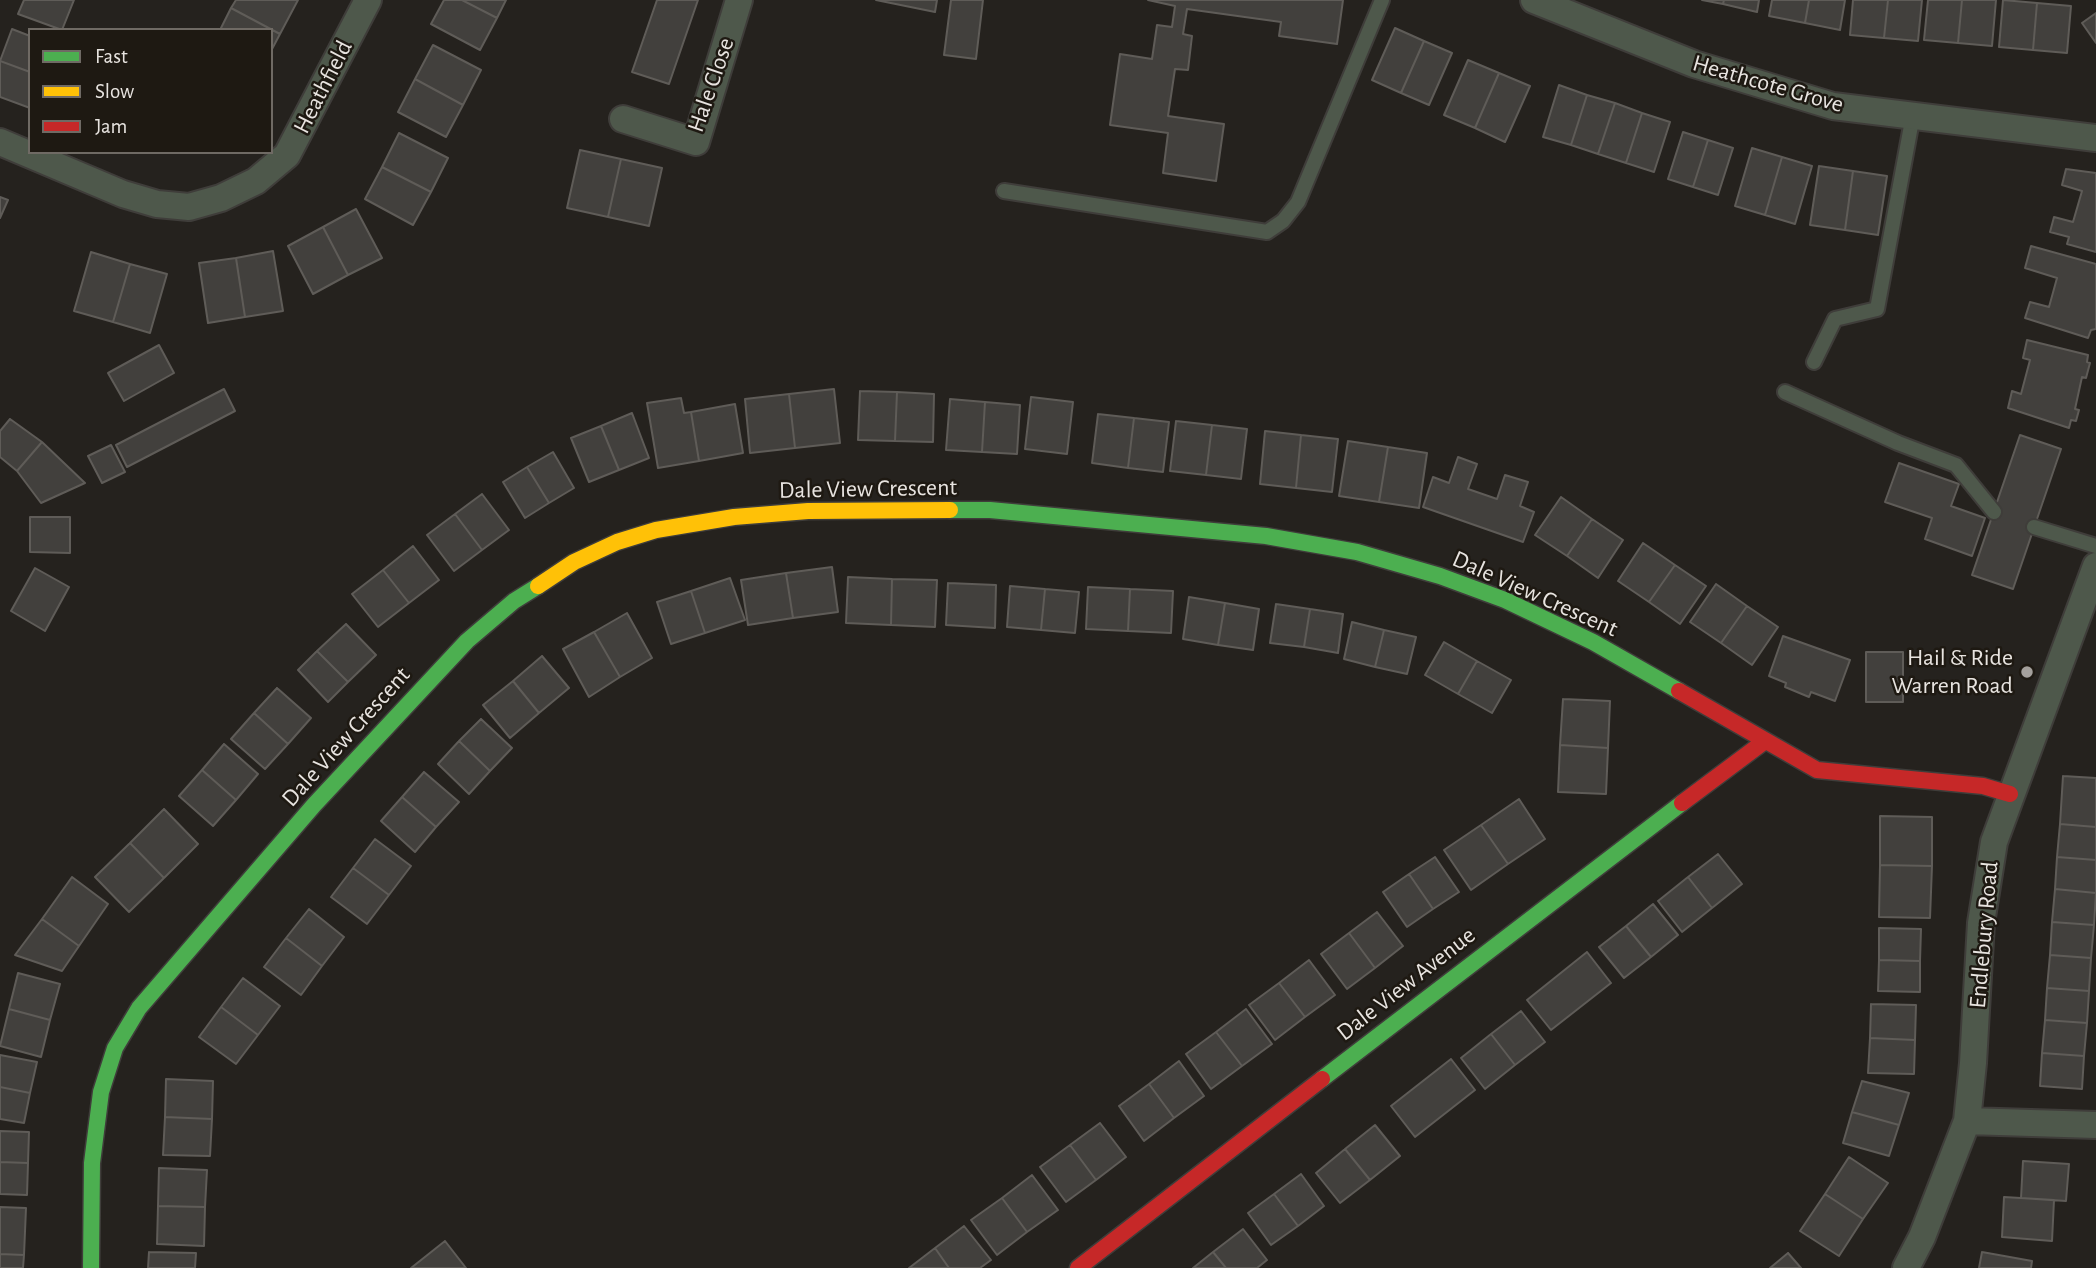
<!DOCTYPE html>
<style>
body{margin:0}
#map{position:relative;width:2096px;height:1268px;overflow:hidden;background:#25221e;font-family:"Alegreya Sans",sans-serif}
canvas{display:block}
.legend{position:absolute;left:28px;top:28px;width:245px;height:126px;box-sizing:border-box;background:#1e1912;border:2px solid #6f6a64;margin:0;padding:9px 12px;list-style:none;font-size:21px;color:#e8e4e0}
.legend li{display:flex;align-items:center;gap:14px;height:35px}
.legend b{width:35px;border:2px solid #6f6a64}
</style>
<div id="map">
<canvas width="2096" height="1268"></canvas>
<ul class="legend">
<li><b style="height:9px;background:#4caf50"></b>Fast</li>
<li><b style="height:9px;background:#ffc107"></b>Slow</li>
<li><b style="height:9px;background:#c62828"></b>Jam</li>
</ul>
</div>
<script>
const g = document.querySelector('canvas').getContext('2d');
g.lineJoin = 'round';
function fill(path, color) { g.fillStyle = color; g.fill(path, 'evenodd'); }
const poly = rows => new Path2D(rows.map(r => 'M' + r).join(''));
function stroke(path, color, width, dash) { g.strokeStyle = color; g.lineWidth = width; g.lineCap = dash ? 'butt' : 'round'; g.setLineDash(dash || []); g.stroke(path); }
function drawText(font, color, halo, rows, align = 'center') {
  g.font = font + ' "Alegreya Sans",sans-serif'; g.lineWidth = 5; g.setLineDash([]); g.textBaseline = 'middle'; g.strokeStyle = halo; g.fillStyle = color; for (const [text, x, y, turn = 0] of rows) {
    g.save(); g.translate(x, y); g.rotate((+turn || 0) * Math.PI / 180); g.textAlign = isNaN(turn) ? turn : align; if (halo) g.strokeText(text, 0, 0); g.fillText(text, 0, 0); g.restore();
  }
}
const building = poly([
 [24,0,74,0,62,30,18,14,24,0],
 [236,0,298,0,280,34,231,8,236,0],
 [444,0,462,0,497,18,480,50,431,24,444,0],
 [462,0,506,0,497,18,462,0],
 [657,0,698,0,669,84,632,72,657,0],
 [876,0,937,0,935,12,876,0],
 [951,0,983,0,976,59,944,55,951,0],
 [1148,0,1343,0,1337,44,1279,36,1281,22,1187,9,1183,34,1192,36,1188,70,1175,69,1168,116,1224,124,1216,181,1163,173,1168,133,1110,125,1120,54,1152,59,1157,25,1172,27,1175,6,1148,0],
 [1702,0,1724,0,1723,4,1702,0],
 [1724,0,1759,0,1757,12,1723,4,1724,0],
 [1772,0,1809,0,1805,23,1769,16,1772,0],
 [1809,0,1845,0,1840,30,1805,23,1809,0],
 [1853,0,1888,0,1884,38,1850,35,1853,0],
 [1888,0,1922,0,1918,41,1884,38,1888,0],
 [1928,0,1962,0,1958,43,1924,40,1928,0],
 [1962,0,1996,0,1992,46,1958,43,1962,0],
 [2003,0,2037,3,2033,50,1999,47,2003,0],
 [2037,3,2071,6,2067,53,2033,50,2037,3],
 [231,8,280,34,271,51,271,30,220,30,231,8],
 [2096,13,2096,43,2082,23,2096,13],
 [1395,28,1424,41,1401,93,1372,80,1395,28],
 [12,29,30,36,30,72,0,61,12,29],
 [1424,41,1452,53,1429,105,1401,93,1424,41],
 [433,45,481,70,463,105,415,79,433,45],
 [1468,60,1499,73,1475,128,1444,115,1468,60],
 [0,61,30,72,30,108,0,97,0,61],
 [1499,73,1530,86,1505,142,1475,128,1499,73],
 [415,79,463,105,446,137,398,112,415,79],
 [1559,85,1587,95,1571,145,1543,137,1559,85],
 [1587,95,1615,103,1598,154,1571,145,1587,95],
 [1615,103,1642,113,1626,163,1598,154,1615,103],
 [1642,113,1670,122,1654,172,1626,163,1642,113],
 [1683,132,1708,140,1693,187,1668,179,1683,132],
 [399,133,448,158,431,192,382,167,399,133],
 [1708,140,1733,148,1718,195,1693,187,1708,140],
 [1752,148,1782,157,1765,215,1735,206,1752,148],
 [580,150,621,159,608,217,567,208,580,150],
 [1782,157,1812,166,1795,224,1765,215,1782,157],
 [621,159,662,168,649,226,608,217,621,159],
 [1819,166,1853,171,1845,230,1810,225,1819,166],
 [382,167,431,192,413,225,365,199,382,167],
 [2066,169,2096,173,2096,252,2067,244,2069,237,2050,232,2054,217,2073,222,2082,191,2062,185,2066,169],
 [1853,171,1887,176,1878,235,1845,230,1853,171],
 [0,197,8,200,0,218,0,197],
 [356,209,382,258,348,275,323,227,356,209],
 [323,227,348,275,313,294,288,246,323,227],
 [2031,246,2096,264,2096,329,2091,330,2088,338,2025,318,2030,302,2049,307,2057,278,2025,268,2031,246],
 [273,251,283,311,245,317,236,258,273,251],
 [91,252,130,264,113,322,74,311,91,252],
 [236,258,245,317,208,323,199,263,236,258],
 [130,264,167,274,150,333,113,322,130,264],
 [2027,340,2088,355,2087,362,2090,363,2086,378,2082,377,2075,409,2079,410,2076,421,2071,420,2069,428,2008,408,2012,391,2021,394,2030,360,2023,358,2027,340],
 [159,345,174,373,124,401,108,373,159,345],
 [224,389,235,411,127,467,116,445,224,389],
 [834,389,840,443,795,448,789,394,834,389],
 [860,391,897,392,895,441,858,440,860,391],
 [897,392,934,394,933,442,895,441,897,392],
 [789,394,795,448,750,453,745,399,789,394],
 [1031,397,1073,402,1067,454,1025,449,1031,397],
 [681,398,684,413,691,412,699,461,658,468,647,403,681,398],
 [950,399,985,402,982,452,946,450,950,399],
 [985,402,1020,405,1017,454,982,452,985,402],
 [735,404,743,453,699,461,691,412,735,404],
 [632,413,649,458,619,470,601,426,632,413],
 [1098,414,1134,418,1128,468,1092,463,1098,414],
 [1134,418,1169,422,1163,472,1128,468,1134,418],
 [10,419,42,442,17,471,0,457,0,431,10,419],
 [1176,421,1212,425,1206,475,1170,471,1176,421],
 [1212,425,1247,429,1241,479,1206,475,1212,425],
 [601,426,619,470,589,482,571,438,601,426],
 [1265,431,1301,435,1296,488,1260,484,1265,431],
 [1301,435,1338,439,1332,492,1296,488,1301,435],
 [2020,435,2061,449,2013,589,1972,575,2020,435],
 [1348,441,1388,447,1379,502,1339,496,1348,441],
 [42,442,85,483,41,503,17,471,42,442],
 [111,445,125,472,102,483,88,456,111,445],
 [1388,447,1427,453,1419,508,1379,502,1388,447],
 [553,452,574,488,549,503,527,467,553,452],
 [1458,457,1477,464,1468,489,1497,499,1505,475,1528,482,1520,506,1534,512,1523,542,1423,507,1433,477,1449,483,1458,457],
 [1899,463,1959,484,1951,506,1985,518,1972,556,1925,539,1932,518,1885,502,1899,463],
 [527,467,549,503,525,518,503,482,527,467],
 [482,494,509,530,482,550,455,514,482,494],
 [1561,497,1592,519,1567,556,1535,535,1561,497],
 [455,514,482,550,454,571,427,535,455,514],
 [30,517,70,517,70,553,30,552,30,517],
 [1592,519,1623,540,1598,578,1567,556,1592,519],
 [1643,543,1675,565,1649,602,1618,581,1643,543],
 [413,546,439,580,409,603,383,570,413,546],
 [1675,565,1706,586,1680,624,1649,602,1675,565],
 [832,567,838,612,793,618,786,573,832,567],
 [35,568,69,587,45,631,11,611,35,568],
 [383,570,409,603,378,627,352,594,383,570],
 [786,573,793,618,748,625,741,580,786,573],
 [848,577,892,579,891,625,846,623,848,577],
 [730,578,745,620,705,633,691,591,730,578],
 [892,579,937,580,935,627,891,625,892,579],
 [948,583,996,585,995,628,946,625,948,583],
 [1716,584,1747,606,1721,643,1690,622,1716,584],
 [1010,586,1045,589,1041,630,1007,627,1010,586],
 [1088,587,1130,589,1128,631,1086,629,1088,587],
 [1045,589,1079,592,1075,633,1041,630,1045,589],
 [1130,589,1173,591,1171,633,1128,631,1130,589],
 [691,591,705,633,671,644,657,602,691,591],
 [1189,597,1225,603,1218,645,1183,639,1189,597],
 [1225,603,1259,609,1253,650,1218,645,1225,603],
 [1276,604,1310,609,1304,647,1270,643,1276,604],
 [1747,606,1778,627,1752,665,1721,643,1747,606],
 [1310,609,1343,614,1338,653,1304,647,1310,609],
 [627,613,652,658,620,677,594,632,627,613],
 [1352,622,1384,630,1375,667,1344,659,1352,622],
 [346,624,376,655,348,682,317,651,346,624],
 [1384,630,1416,637,1407,674,1375,667,1384,630],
 [594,632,620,677,589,697,563,649,594,632],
 [1783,636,1850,660,1835,701,1811,692,1809,697,1785,687,1786,683,1769,676,1783,636],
 [1444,642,1477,661,1458,694,1425,675,1444,642],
 [317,651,348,682,328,702,298,670,317,651],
 [1866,652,1903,652,1903,702,1866,702,1866,652],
 [542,656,569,688,539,713,513,681,542,656],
 [1477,661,1511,680,1492,713,1458,694,1477,661],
 [513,681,539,713,510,738,483,705,513,681],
 [277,688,311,718,288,744,254,713,277,688],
 [1563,699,1610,701,1608,748,1560,745,1563,699],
 [254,713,288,744,265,769,231,739,254,713],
 [481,719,512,748,490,771,459,741,481,719],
 [459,741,490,771,469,794,438,764,459,741],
 [224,744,258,774,236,800,202,770,224,744],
 [1560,745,1608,748,1606,794,1558,792,1560,745],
 [202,770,236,800,213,826,179,796,202,770],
 [424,772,459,802,436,827,402,797,424,772],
 [2063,776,2096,778,2096,827,2060,824,2063,776],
 [402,797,436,827,415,852,381,821,402,797],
 [1519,799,1545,839,1508,864,1481,825,1519,799],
 [164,809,198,844,164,878,130,843,164,809],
 [1880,816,1932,817,1932,866,1880,865,1880,816],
 [2060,824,2096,827,2096,860,2057,857,2060,824],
 [1481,825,1508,864,1471,890,1444,850,1481,825],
 [375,839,411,866,389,895,353,868,375,839],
 [130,843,164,878,129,912,95,877,130,843],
 [1718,854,1742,884,1712,908,1688,877,1718,854],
 [1435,857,1459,892,1433,909,1409,874,1435,857],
 [2057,857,2096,860,2096,893,2055,889,2057,857],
 [1880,865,1932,866,1930,918,1879,917,1880,865],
 [353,868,389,895,367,924,331,897,353,868],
 [1409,874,1433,909,1407,927,1383,892,1409,874],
 [72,877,108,904,79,946,42,919,72,877],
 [1688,877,1712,908,1682,932,1658,901,1688,877],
 [2055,889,2096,893,2094,925,2052,922,2055,889],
 [1653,904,1678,935,1651,957,1626,926,1653,904],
 [309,909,344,937,322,966,286,938,309,909],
 [1377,912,1403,946,1375,968,1349,933,1377,912],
 [42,919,79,946,62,971,15,955,42,919],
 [2052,922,2094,925,2091,958,2050,955,2052,922],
 [1626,926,1651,957,1624,978,1599,947,1626,926],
 [1879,928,1921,929,1920,961,1879,960,1879,928],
 [1349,933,1375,968,1347,989,1321,954,1349,933],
 [286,938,322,966,301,995,264,967,286,938],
 [1587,952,1611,983,1551,1030,1527,1000,1587,952],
 [2050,955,2091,958,2089,991,2047,988,2050,955],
 [1309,960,1335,995,1305,1017,1279,983,1309,960],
 [1879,960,1920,961,1920,992,1878,991,1879,960],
 [18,973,60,984,50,1020,9,1009,18,973],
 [243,978,280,1006,258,1035,221,1007,243,978],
 [1279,983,1305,1017,1275,1040,1249,1005,1279,983],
 [2047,988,2089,991,2087,1023,2045,1020,2047,988],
 [1871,1004,1916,1005,1915,1040,1870,1038,1871,1004],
 [221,1007,258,1035,236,1064,199,1037,221,1007],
 [9,1009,50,1020,41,1057,0,1046,9,1009],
 [1246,1009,1272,1044,1242,1066,1216,1032,1246,1009],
 [1521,1011,1545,1042,1515,1065,1491,1034,1521,1011],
 [2045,1020,2087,1023,2084,1056,2042,1053,2045,1020],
 [1216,1032,1242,1066,1211,1089,1186,1054,1216,1032],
 [1491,1034,1515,1065,1485,1089,1461,1058,1491,1034],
 [1870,1038,1915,1040,1914,1074,1868,1073,1870,1038],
 [2042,1053,2084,1056,2082,1089,2040,1086,2042,1053],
 [0,1055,37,1062,30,1093,0,1087,0,1055],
 [1451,1059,1475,1090,1415,1137,1391,1106,1451,1059],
 [1179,1061,1204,1096,1174,1118,1149,1084,1179,1061],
 [166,1079,213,1081,212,1119,165,1117,166,1079],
 [1862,1081,1909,1093,1899,1125,1852,1112,1862,1081],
 [1149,1084,1174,1118,1144,1141,1119,1106,1149,1084],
 [0,1087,30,1093,24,1123,0,1119,0,1087],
 [1852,1112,1899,1125,1889,1156,1843,1143,1852,1112],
 [165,1117,212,1119,210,1156,163,1155,165,1117],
 [1100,1123,1126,1157,1096,1180,1070,1145,1100,1123],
 [1375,1125,1400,1156,1370,1180,1345,1149,1375,1125],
 [0,1131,29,1132,28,1163,0,1162,0,1131],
 [1070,1145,1096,1180,1066,1202,1040,1167,1070,1145],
 [1345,1149,1370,1180,1340,1203,1316,1173,1345,1149],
 [1849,1157,1888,1183,1863,1219,1825,1194,1849,1157],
 [2023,1161,2069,1164,2066,1201,2021,1198,2023,1161],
 [0,1162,28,1163,27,1195,0,1194,0,1162],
 [159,1168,207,1170,205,1207,158,1206,159,1168],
 [1301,1174,1324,1206,1298,1226,1274,1194,1301,1174],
 [1032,1175,1058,1210,1027,1232,1002,1198,1032,1175],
 [1274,1194,1298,1226,1271,1245,1248,1213,1274,1194],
 [1825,1194,1863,1219,1839,1256,1800,1231,1825,1194],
 [2004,1197,2054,1200,2052,1241,2002,1237,2004,1197],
 [1002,1198,1027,1232,997,1255,971,1220,1002,1198],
 [158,1206,205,1207,204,1246,157,1244,158,1206],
 [0,1207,26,1208,24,1255,0,1254,0,1207],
 [964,1226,991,1260,980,1268,949,1268,935,1248,964,1226],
 [1243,1229,1267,1260,1257,1268,1226,1268,1213,1252,1243,1229],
 [445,1241,466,1268,411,1268,445,1241],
 [935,1248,949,1268,909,1268,935,1248],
 [149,1252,196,1253,195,1268,148,1268,149,1252],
 [1213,1252,1226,1268,1193,1268,1213,1252],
 [1982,1252,2032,1261,2031,1268,1979,1268,1982,1252],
 [1788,1253,1801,1268,1770,1268,1788,1253],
 [0,1254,24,1255,23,1268,0,1268,0,1254]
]);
fill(building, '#42403d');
stroke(building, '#5f5c58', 2);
const lane = poly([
 [1004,191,1267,232,1283,221,1298,202,1382,0],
 [1814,362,1835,319,1877,309,1913,115],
 [1785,392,1898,443,1956,465,1994,512],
 [2034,527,2096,546]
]);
const street = poly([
 [1534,0,1694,64,1833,106,2096,138],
 [623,119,696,142,739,0],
 [0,142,123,194,157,204,189,207,221,198,256,181,287,155,368,0],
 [1967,1121,2096,1125],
 [1906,1268,1922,1237,1967,1121,1973,1063,1981,923,1994,842,2096,566]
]);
const fast = poly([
 [950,510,990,510,1266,536,1357,552,1440,576,1505,600,1593,642,1679,691],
 [1322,1079,1682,803],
 [91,1268,92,1163,101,1092,115,1048,139,1008,314,805,467,641,514,601,538,586]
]);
const slow = poly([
 [538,586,574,562,617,542,656,530,734,517,808,511,950,510]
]);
const jam = poly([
 [1679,691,1817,770,1983,786,2010,794],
 [1682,803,1765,741],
 [1078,1268,1322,1079]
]);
stroke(lane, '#3f3d3a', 18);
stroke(street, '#3f3d3a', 30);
stroke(fast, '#3f3d3a', 19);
stroke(slow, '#3f3d3a', 19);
stroke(jam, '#3f3d3a', 19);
stroke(lane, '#4e584b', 14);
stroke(street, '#4e584b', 26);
stroke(fast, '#4caf50', 16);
stroke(slow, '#ffc107', 16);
stroke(jam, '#c62828', 16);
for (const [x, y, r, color] of [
 [2027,672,7,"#a4a09c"]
]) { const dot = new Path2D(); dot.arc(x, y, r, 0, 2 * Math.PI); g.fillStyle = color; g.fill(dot); stroke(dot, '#1e1912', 2.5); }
drawText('24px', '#e8e4e0', '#1e1912', [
 ["Heathcote Grove",1768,84,16],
 ["Hale Close",711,85,-71],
 ["Heathfield",323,87,-63],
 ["Dale View Crescent",868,489,-1],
 ["Dale View Crescent",1535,594,24],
 ["Dale View Crescent",346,737,-48],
 ["Endlebury Road",1984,935,-85],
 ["Dale View Avenue",1406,984,-38]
]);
drawText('24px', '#e8e4e0', '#1e1912', [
 ["Hail & Ride",2013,658],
 ["Warren Road",2013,686]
], 'right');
</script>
